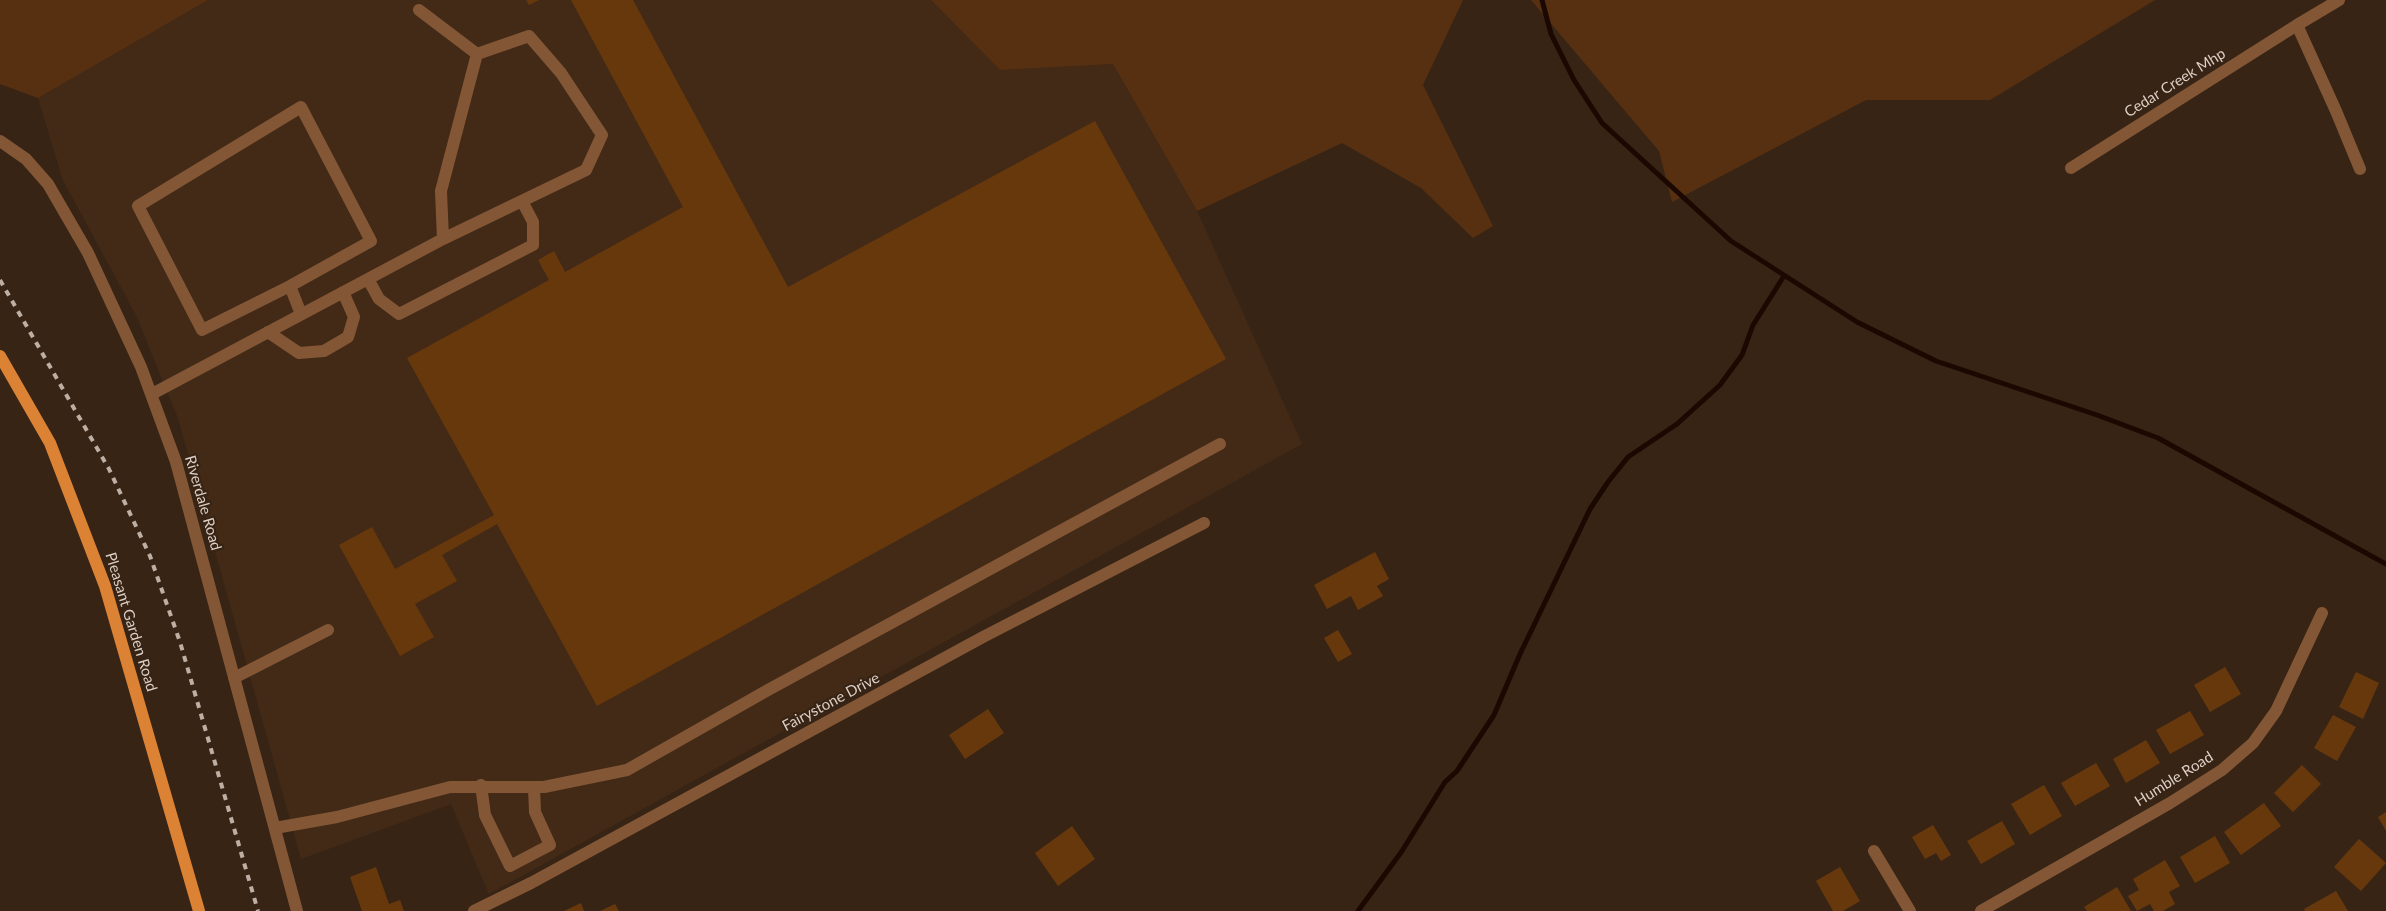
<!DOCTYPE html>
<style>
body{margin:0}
canvas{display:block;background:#372415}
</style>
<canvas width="2386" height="911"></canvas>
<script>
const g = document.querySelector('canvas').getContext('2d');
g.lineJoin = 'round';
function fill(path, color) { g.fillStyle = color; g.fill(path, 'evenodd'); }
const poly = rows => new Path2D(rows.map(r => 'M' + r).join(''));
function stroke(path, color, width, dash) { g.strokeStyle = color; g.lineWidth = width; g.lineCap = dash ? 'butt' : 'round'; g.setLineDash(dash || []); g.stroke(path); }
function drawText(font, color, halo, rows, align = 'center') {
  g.font = font + ' Lato,sans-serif'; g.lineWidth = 4.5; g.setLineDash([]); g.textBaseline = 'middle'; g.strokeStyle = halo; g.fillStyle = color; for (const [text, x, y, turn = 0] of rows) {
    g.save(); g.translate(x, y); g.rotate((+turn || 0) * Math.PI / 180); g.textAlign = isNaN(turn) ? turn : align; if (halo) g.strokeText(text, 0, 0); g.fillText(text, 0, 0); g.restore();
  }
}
fill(poly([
 [208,0,931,0,1000,70,1113,64,1197,211,1302,444,489,894,451,804,301,859,178,418,136,315,63,180,38,98]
]), '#432a16');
fill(poly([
 [0,0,208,0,38,98,0,84],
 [931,0,1463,0,1423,85,1493,226,1473,238,1421,188,1342,143,1197,211,1113,64,1000,70],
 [1531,0,2155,0,1990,100,1866,100,1672,202,1659,151]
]), '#573011');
stroke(poly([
 [1542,0,1551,34,1574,80,1602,123,1731,241,1857,322,1936,361,2097,415,2158,438,2386,564],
 [1358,911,1402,851,1445,782,1457,771,1494,715,1520,654,1590,509,1608,482,1628,457,1677,424,1720,385,1742,355,1753,325,1784,276]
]), '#1b0800', 5);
fill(poly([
 [526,0,539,0,529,5],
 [571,0,633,0,788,287,1095,121,1226,359,597,706,497,524,442,555,457,581,415,604,434,637,400,656,339,545,372,527,395,569,494,515,407,358,549,280,538,260,554,251,565,272,683,207],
 [1375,552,1389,579,1377,586,1383,596,1358,610,1351,596,1327,609,1314,585],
 [1338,630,1352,654,1338,662,1324,638],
 [2225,667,2241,694,2210,712,2194,685],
 [2356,672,2379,683,2363,719,2339,707],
 [988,709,1004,733,965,759,949,735],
 [2190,711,2204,735,2170,754,2156,730],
 [2333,715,2356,727,2337,761,2314,748],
 [2146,740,2160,763,2126,783,2113,759],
 [2096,763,2110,786,2075,806,2061,783],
 [2302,765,2321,784,2293,812,2274,793],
 [2044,785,2062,816,2030,835,2011,804],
 [2264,803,2281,826,2241,855,2224,832],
 [2386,812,2386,831,2378,817],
 [2002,821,2015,844,1981,864,1967,841],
 [1933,825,1951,855,1941,861,1936,853,1925,859,1912,837],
 [1072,826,1095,859,1058,886,1035,853],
 [2215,836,2230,863,2195,883,2180,857],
 [2359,839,2386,863,2361,891,2334,867],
 [2165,860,2180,886,2169,892,2175,904,2163,911,2154,911,2150,904,2137,911,2128,896,2139,890,2133,879],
 [376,867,389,904,400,900,404,911,362,911,350,877],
 [1840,867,1860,901,1843,911,1833,911,1816,881],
 [2117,887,2131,911,2087,911,2084,907],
 [2336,891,2348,911,2305,911,2304,909],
 [581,903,584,911,564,911],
 [615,904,619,911,600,911]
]), '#68380d');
stroke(poly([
 [419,10,477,54],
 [2297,25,2336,111,2360,169],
 [529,36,561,73,602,135,586,170,443,239,441,191,477,54,529,36],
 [0,141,26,159,48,184,88,253,141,367,176,462,297,911],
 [2071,168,2297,25,2339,0],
 [368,279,379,299,399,314,533,245,533,222,522,201],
 [290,286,202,330,138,206,301,107,371,241,290,286,301,314],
 [268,332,299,353,324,351,348,337,354,317,343,292],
 [152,394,443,239],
 [234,678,328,630],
 [481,785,485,815,510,866,550,845,535,812,534,787],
 [275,828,337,817,450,787,544,787,627,770,768,690,1220,444],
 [1874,851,1910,911],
 [474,911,531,883,983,637,1204,523],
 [1981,911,2170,803,2222,770,2253,743,2276,711,2322,613]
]), '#835736', 12);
stroke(poly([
 [0,356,50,443,105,586,199,911]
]), '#dc8235', 12);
stroke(poly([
 [0,280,109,469,150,556,180,642,258,911]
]), '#beafa5', 4, [6, 6]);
drawText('15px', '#ddcfc6', '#372415', [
 ["Cedar Creek Mhp",2175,83,-32],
 ["Riverdale Road",203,503,74],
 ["Pleasant Garden Road",131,622,73],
 ["Fairystone Drive",831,702,-28],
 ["Humble Road",2174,779,-32]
]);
</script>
